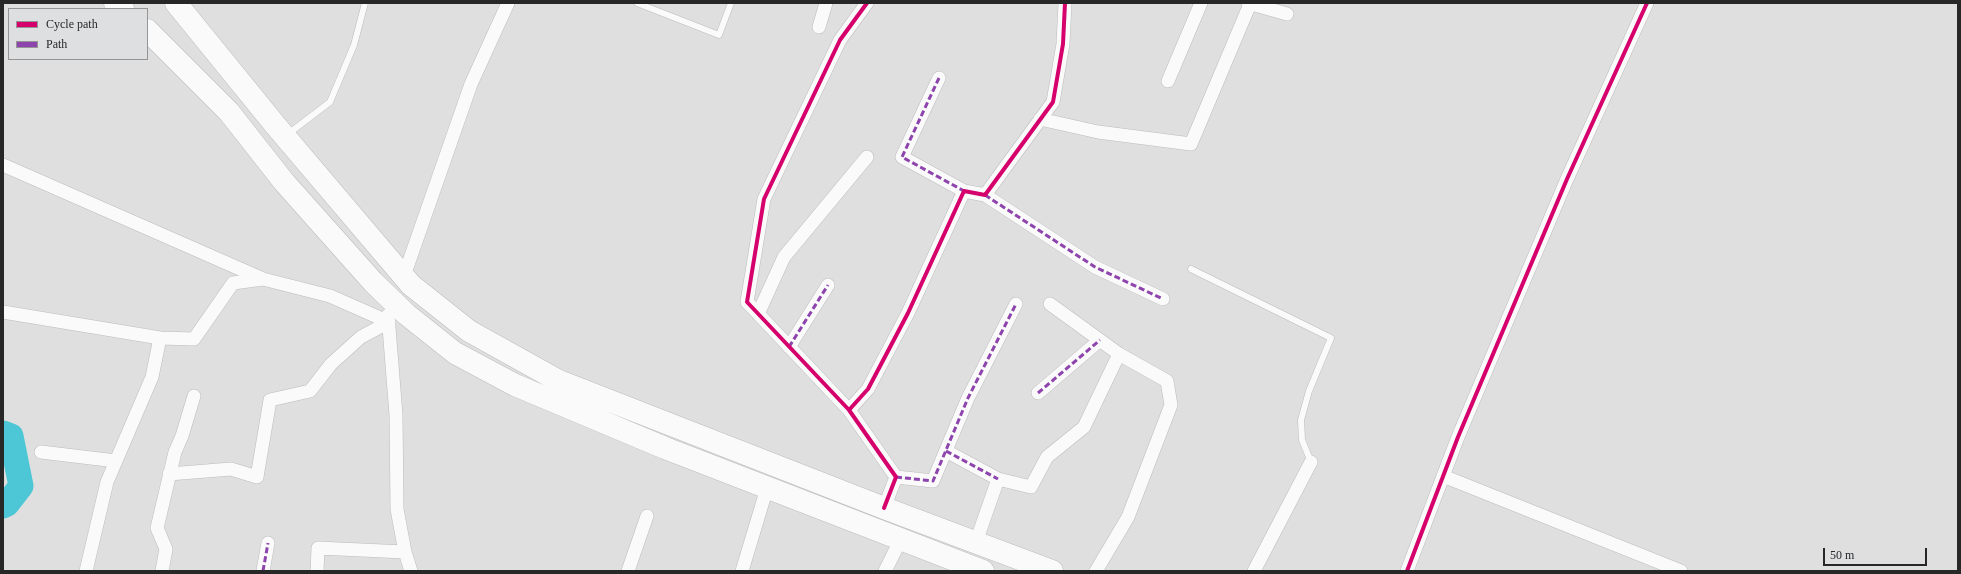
<!DOCTYPE html>
<style>
body{margin:0}
#map{position:relative;width:1961px;height:574px;overflow:hidden;background:#dfdfdf;font-family:Georgia,serif}
canvas{display:block}
.frame{position:absolute;inset:0;border:4px solid #272727;pointer-events:none}
.legend{position:absolute;left:8px;top:8px;width:140px;height:52px;box-sizing:border-box;background:#dedfe0;border:1px solid #959596;margin:0;padding:5px 7px;list-style:none;font-size:12px;color:#272727}
.legend li{display:flex;align-items:center;gap:8px;height:20px}
.legend b{width:20px;border:1px solid #959596}
.scale{position:absolute;left:1823px;top:548px;width:104px;height:18px;box-sizing:border-box;border:2px solid #272727;border-top:0;padding-left:5px;font-size:12px;line-height:14px;white-space:nowrap;color:#272727;-webkit-text-stroke:3px #dedfe0;paint-order:stroke}
</style>
<div id="map">
<canvas width="1961" height="574"></canvas>
<div class="frame"></div>
<ul class="legend">
<li><b style="height:5px;background:#d6006c"></b>Cycle path</li>
<li><b style="height:5px;background:#8e44ad"></b>Path</li>
</ul>
<div class="scale">50 m</div>
</div>
<script>
const g = document.querySelector('canvas').getContext('2d');
g.lineJoin = 'round';
const poly = rows => new Path2D(rows.map(r => 'M' + r).join(''));
function stroke(path, color, width, dash) { g.strokeStyle = color; g.lineWidth = width; g.lineCap = dash ? 'butt' : 'round'; g.setLineDash(dash || []); g.stroke(path); }
stroke(poly([
 [3,433,11,436,21,486,7,504,3,506]
]), '#4dc7d5', 25);
const lane = poly([
 [637,3,719,35,731,3],
 [288,134,330,102,354,45,365,3],
 [1191,269,1331,338,1309,391,1301,420,1302,440,1311,462]
]);
const street = poly([
 [1248,3,1287,14],
 [819,27,826,3],
 [939,78,902,157,964,191],
 [1168,81,1201,3],
 [1040,119,1098,132,1191,144,1250,4],
 [3,165,263,279,330,296,389,322],
 [985,195,1095,267,1163,299],
 [404,276,471,84,508,3],
 [1050,304,1119,354,1167,381,1171,405,1128,517,1096,571],
 [3,312,160,338,194,339,233,283,263,279],
 [758,314,784,257,867,157],
 [388,315,396,415,397,509,405,552,411,571],
 [789,347,828,285],
 [1038,393,1100,340],
 [849,410,747,302,764,199,840,40,867,3],
 [946,451,998,479],
 [41,452,116,461],
 [169,474,231,469,257,477,270,400,310,391,331,364,361,337,389,322],
 [1443,476,1681,571],
 [896,477,933,481,968,398,1016,304],
 [884,508,896,477,849,410,868,389,908,313,964,191,985,195,1053,102,1063,44,1065,3],
 [976,542,998,479,1031,487,1047,457,1084,427,1119,354],
 [86,571,107,482,152,377,160,338],
 [162,571,166,549,157,528,175,452,182,436,194,396],
 [263,571,268,543],
 [317,571,318,548,405,552],
 [628,571,647,516],
 [742,571,767,488],
 [885,571,901,539],
 [1254,571,1311,462],
 [1407,571,1458,437,1567,179,1647,3]
]);
const highway = poly([
 [115,3,123,9],
 [176,3,276,126,411,285,469,331,559,381,884,508,1052,571],
 [147,30,229,112,284,182,373,282,406,314,455,353,515,385,665,448,983,571]
]);
stroke(lane, '#bcbcbc', 7);
stroke(street, '#bcbcbc', 14);
stroke(highway, '#bcbcbc', 23);
stroke(lane, '#fafafa', 6);
stroke(street, '#fafafa', 13);
stroke(highway, '#fafafa', 22);
stroke(poly([
 [939,78,902,157,964,191],
 [985,195,1095,267,1163,299],
 [789,347,828,285],
 [1038,393,1100,340],
 [946,451,998,479],
 [896,477,933,481,968,398,1016,304],
 [263,571,268,543]
]), '#8e44ad', 3, [6, 3]);
stroke(poly([
 [849,410,747,302,764,199,840,40,867,3],
 [884,508,896,477,849,410,868,389,908,313,964,191,985,195,1053,102,1063,44,1065,3],
 [1407,571,1458,437,1567,179,1647,3]
]), '#d6006c', 4);
</script>
